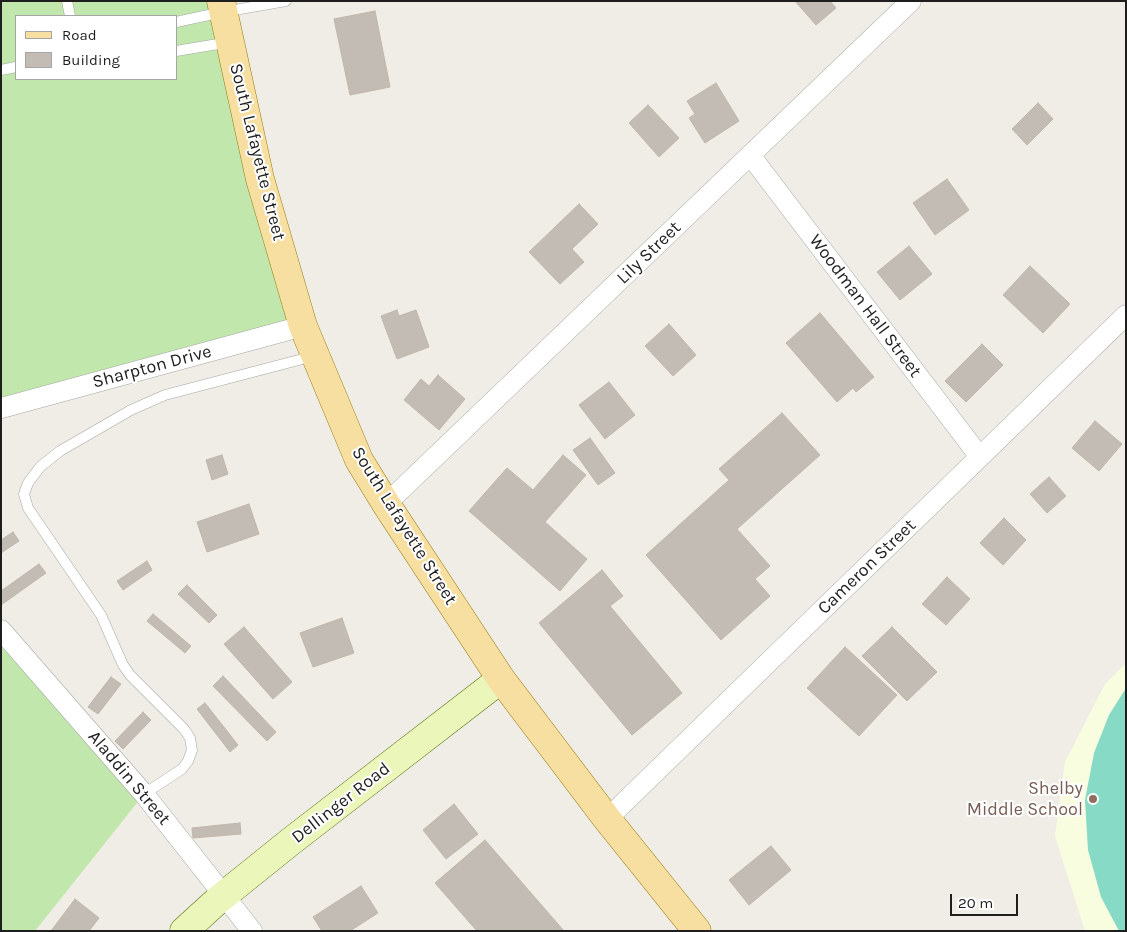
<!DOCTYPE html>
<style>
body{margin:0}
#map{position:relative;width:1127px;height:932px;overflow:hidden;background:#efede5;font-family:Karla,sans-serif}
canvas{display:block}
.frame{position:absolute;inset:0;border:2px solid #1e1e1e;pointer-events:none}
.legend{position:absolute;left:15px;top:15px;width:162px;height:65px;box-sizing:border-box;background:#fff;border:1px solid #a5a5a5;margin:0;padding:6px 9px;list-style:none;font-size:15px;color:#1e1e1e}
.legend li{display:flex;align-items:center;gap:10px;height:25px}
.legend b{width:25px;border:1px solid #a5a5a5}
.scale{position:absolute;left:950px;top:894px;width:68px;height:22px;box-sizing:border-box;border:2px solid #1e1e1e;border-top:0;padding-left:6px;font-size:15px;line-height:18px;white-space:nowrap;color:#1e1e1e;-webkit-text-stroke:4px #fff;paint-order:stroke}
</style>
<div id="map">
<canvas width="1127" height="932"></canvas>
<div class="frame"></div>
<ul class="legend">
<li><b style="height:6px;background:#f7dfa1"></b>Road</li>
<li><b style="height:14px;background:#c3bcb4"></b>Building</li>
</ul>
<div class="scale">20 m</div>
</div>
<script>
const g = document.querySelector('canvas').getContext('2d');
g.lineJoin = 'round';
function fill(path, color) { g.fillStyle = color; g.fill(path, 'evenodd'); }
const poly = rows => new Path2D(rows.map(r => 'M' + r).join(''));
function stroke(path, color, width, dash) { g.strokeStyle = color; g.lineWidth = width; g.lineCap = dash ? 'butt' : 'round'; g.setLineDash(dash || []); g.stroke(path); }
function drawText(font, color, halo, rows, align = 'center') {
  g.font = font + ' Karla,sans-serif'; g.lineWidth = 4; g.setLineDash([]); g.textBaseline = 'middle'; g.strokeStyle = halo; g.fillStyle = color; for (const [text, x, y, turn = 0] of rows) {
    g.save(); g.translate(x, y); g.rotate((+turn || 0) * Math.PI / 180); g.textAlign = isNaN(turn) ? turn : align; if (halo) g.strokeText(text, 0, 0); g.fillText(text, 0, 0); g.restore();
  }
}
fill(poly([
 [1126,663,1126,931,1085,931,1055,836,1065,762,1105,684]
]), '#f9fddf');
fill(poly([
 [1,1,221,1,303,326,1,408],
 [16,16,176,16,176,79,16,79],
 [1,630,144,794,35,931,1,931]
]), '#c1e7ad');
fill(poly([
 [1126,688,1126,931,1119,931,1101,897,1088,850,1085,800,1094,753,1109,715]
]), '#86dac6');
const building = poly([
 [795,1,830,1,836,8,816,25,795,1],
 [375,11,390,87,350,95,334,19,375,11],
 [716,83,739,121,705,143,689,118,695,114,687,101,716,83],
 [1038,103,1053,119,1027,145,1012,129,1038,103],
 [648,105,679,138,659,157,629,123,648,105],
 [947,179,969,210,935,235,913,203,947,179],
 [579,204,598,224,572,249,584,262,560,284,529,252,579,204],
 [909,246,932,274,900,300,877,272,909,246],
 [1030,266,1070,304,1043,333,1003,295,1030,266],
 [397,310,399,316,416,310,429,347,397,359,381,316,397,310],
 [820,313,874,377,856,392,853,388,837,402,786,343,820,313],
 [669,324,696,355,673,376,645,346,669,324],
 [982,344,1003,365,966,402,945,381,982,344],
 [438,375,465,399,439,430,404,400,421,379,429,386,438,375],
 [609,382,635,415,605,439,579,405,609,382],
 [782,413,820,455,737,529,770,566,755,579,770,596,721,640,646,555,729,480,719,469,782,413],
 [1095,421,1122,444,1099,471,1072,448,1095,421],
 [590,438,615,473,598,485,573,450,590,438],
 [222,455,228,474,212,480,206,460,222,455],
 [563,455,586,475,545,522,587,559,560,591,469,511,507,468,533,490,563,455],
 [1049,477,1066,496,1047,513,1030,494,1049,477],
 [249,504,259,534,207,552,197,522,249,504],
 [1004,518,1026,540,1003,565,980,543,1004,518],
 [13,532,19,541,1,553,1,540,13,532],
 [147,561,152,570,123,590,117,581,147,561],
 [39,564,46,573,1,605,1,591,39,564],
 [602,570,623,596,610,606,682,693,632,735,539,623,602,570],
 [947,577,970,599,946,625,922,604,947,577],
 [187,585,217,615,209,623,178,594,187,585],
 [153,614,191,646,185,653,147,621,153,614],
 [342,618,354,653,313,667,300,633,342,618],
 [244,627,292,682,273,699,224,644,244,627],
 [892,627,937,672,907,701,862,656,892,627],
 [845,647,897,695,859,736,807,688,845,647],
 [223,676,276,732,267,741,213,686,223,676],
 [111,677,121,684,98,714,88,707,111,677],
 [205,703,238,745,230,752,197,709,205,703],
 [143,712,151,720,123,749,115,741,143,712],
 [454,804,478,834,446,859,423,830,454,804],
 [240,823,241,834,193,838,192,828,240,823],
 [485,840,564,931,477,931,435,883,485,840],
 [771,846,791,870,749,905,729,880,771,846],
 [361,886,378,913,350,931,322,931,313,917,361,886],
 [75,899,99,918,89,931,51,931,75,899]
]);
fill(building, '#c3bcb4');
stroke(building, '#c0b6a8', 1);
const lane = poly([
 [67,1,70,16],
 [176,22,223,12,286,1],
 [176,51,230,42],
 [1,70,16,67],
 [144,794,182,769,188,761,192,750,190,738,184,729,130,675,123,665,101,615,28,508,24,494,28,483,40,467,60,451,131,410,165,395,314,356]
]);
const street = poly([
 [750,155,980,457],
 [1,408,303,326],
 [386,504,911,1],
 [1,630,144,794,252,931],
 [607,819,1126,315]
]);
const secondary = poly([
 [184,931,218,900,290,842,501,679]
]);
const primary = poly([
 [221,1,260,179,303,326,359,460,386,504,501,679,607,819,697,931]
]);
stroke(lane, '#a5a5a5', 11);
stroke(street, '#a5a5a5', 21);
stroke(secondary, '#56700a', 29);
stroke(primary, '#917707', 29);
stroke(lane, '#fff', 10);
stroke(street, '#fff', 20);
stroke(secondary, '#ebf6bb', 28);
stroke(primary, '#f7dfa1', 28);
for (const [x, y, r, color] of [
 [1093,799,5,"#8d6e63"]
]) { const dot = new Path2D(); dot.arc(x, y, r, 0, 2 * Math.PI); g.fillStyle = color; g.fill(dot); stroke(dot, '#fff', 2); }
drawText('18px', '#1e1e1e', '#fff', [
 ["South Lafayette Street",257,152,76],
 ["Lily Street",649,253,-44],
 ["Woodman Hall Street",865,306,53],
 ["Sharpton Drive",152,367,-15],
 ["South Lafayette Street",404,526,58],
 ["Cameron Street",867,567,-44],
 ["Aladdin Street",129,778,50],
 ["Dellinger Road",341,803,-38]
]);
drawText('18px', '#785e54', '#fff', [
 ["Shelby",1083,789],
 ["Middle School",1083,810]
], 'right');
</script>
